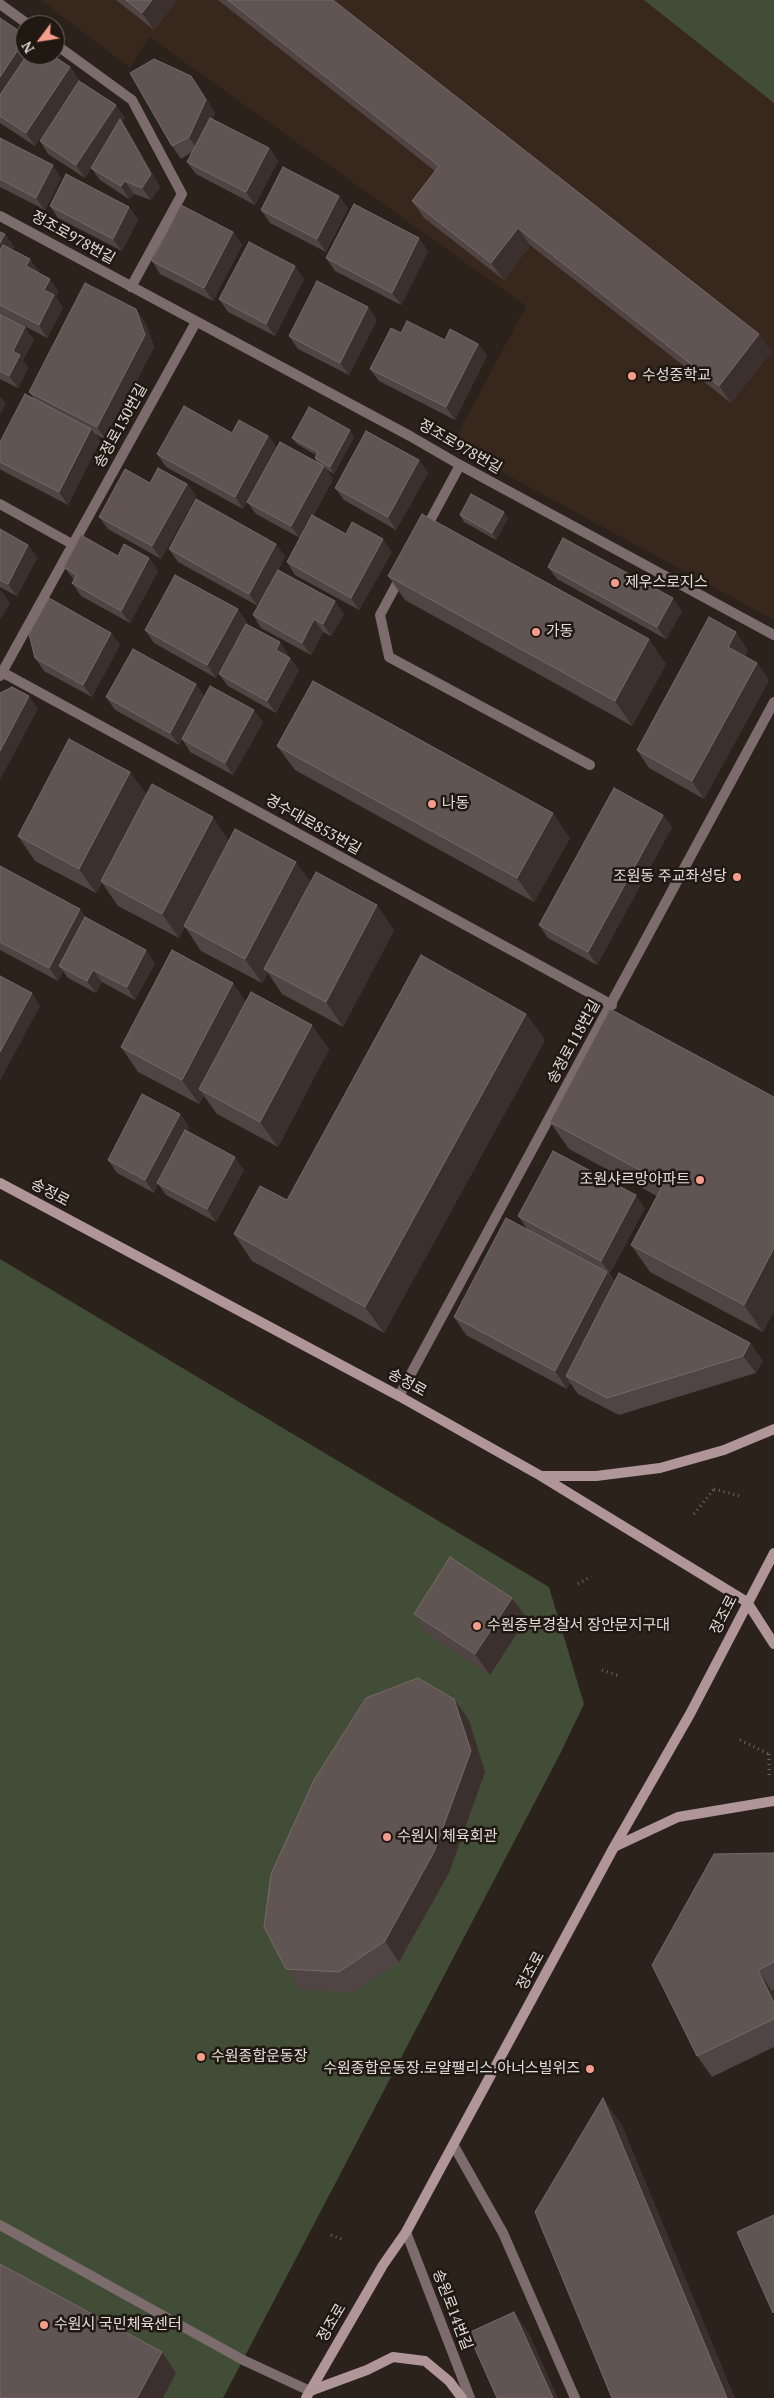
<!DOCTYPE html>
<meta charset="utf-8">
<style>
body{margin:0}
#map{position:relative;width:774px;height:2398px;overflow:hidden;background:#2a221b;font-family:"PT Serif",serif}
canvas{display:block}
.north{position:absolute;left:15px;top:15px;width:50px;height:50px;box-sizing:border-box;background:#201912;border:1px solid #6e6761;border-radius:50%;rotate:239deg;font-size:14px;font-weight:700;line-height:20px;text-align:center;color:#e2ddd8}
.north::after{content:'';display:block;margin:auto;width:18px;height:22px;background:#f49d8c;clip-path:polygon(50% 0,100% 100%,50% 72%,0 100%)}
</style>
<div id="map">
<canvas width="774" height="2398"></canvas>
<div class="north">N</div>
</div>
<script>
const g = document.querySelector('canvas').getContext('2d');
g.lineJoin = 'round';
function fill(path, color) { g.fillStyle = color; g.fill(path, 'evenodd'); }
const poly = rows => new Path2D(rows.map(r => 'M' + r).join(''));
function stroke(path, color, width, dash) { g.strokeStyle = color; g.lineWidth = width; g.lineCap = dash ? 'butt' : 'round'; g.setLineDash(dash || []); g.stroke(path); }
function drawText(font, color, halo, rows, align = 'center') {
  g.font = font + ' "PT Serif","Noto Sans KR",serif'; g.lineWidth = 5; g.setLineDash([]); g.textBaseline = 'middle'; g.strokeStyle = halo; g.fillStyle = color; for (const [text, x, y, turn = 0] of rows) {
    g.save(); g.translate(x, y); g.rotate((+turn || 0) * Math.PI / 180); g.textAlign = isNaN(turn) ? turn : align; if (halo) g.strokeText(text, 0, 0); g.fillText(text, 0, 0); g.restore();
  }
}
fill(poly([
 [41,0,774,0,774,620,452,445,526,306,149,37,130,68]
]), '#37271d');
fill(poly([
 [644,0,774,0,774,103],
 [0,1259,549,1587,584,1704,560,1754,223,2398,0,2398]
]), '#424d37');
stroke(poly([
 [714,1489,740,1496],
 [694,1514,714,1489],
 [578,1584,591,1576],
 [602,1670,619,1676],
 [740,1740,769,1754],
 [769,1754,769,1776],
 [331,2235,344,2240]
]), '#706963', 3, [1, 4]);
stroke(poly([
 [0,504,72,544],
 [425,530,460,465],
 [401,576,380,615,389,657,590,765],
 [454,2146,503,2233,575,2398],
 [0,2225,243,2360,310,2391]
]), '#7d6c6d', 10);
stroke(poly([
 [0,4,29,25],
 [55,44,132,100,182,194,131,287],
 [0,216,410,436,460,465,774,635],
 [0,671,612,1005],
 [0,676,196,322],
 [399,1396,774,702],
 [406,2232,470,2398]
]), '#7d6c6d', 10);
stroke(poly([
 [0,1183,399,1396,541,1476,747,1602,774,1644],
 [542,1476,596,1476,660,1468,724,1450,774,1429],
 [614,1847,678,1817,774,1801],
 [310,2391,367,2370,393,2357,425,2361,449,2381,462,2398],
 [306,2398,383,2265,406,2232,614,1847,690,1714,774,1553]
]), '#b09696', 10);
fill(poly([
 [116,0,177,0,154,30],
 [218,0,333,0,771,352,731,403,530,245,504,280,424,218,412,201,435,171],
 [0,18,25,55,70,67,79,80,35,146,0,123],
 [200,88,215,113,212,119,269,148,278,161,255,205,196,174,187,162,192,152,181,159,172,146],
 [125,118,122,122,129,132,160,187,151,200,134,194,129,199,100,180,91,168,85,178,48,154,40,141],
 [0,138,61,178,45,210,0,187],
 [339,196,348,208,326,252,270,223,261,210],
 [50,206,129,207,138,220,122,251,58,218],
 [0,232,5,234,14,247,12,250,39,271,38,273,58,291,56,297,63,308,47,338,0,313],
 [233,232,242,245,213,301,160,274,152,261],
 [428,251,401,305,335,271,326,258],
 [304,279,275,336,228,312,219,299],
 [368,307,377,320,349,375,298,349,289,336],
 [0,314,34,340,23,360,28,368,18,388,0,379],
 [145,322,154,347,106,440,95,434,100,441,68,505,1,470,0,469,0,442,35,400,29,392],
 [401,333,445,340,478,344,487,356,455,420,379,381,370,369],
 [232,433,268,436,277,448,317,463,315,458,316,455,297,444,292,438,354,437,334,474,326,469,333,479,313,516,346,534,392,552,359,610,295,575,287,562,300,538,256,514,247,502,243,509,166,467,157,454],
 [419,460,428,473,396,530,344,500,335,488],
 [150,483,187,484,196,496,161,559,108,529,99,517],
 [460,515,508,518,496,540,464,522],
 [0,529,28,545,37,558,17,596,0,587],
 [169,549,285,556,278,570,344,614,331,636,323,632,311,655,261,628,253,615,258,606,178,562],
 [118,556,149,558,158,571,130,623,81,596,72,583,74,580,64,567],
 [548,567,682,611,666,639,557,579],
 [388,576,666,664,632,726,405,600],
 [247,622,216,678,154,643,145,630],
 [111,633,120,645,92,697,44,671,35,658],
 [280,642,288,655,288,656,299,670,276,713,228,686,219,674],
 [748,650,745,656,757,663,769,680,704,799,649,768,637,750],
 [205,696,263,722,233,775,190,752,182,739,179,745,115,710,106,697],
 [277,746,570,838,534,902,295,770],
 [130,772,146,795,229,840,311,882,394,930,343,1027,282,994,268,973,262,983,201,951,185,927,179,938,118,906,102,883,96,893,35,861,18,836],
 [663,815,672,827,597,965,548,938,539,925],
 [0,866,87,919,155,963,135,1000,102,982,96,993,68,978,63,971,58,981,0,950],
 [246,1001,329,1049,278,1147,217,1114,204,1096,199,1104,138,1072,121,1047],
 [526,1014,545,1040,384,1333,252,1261,234,1234,287,1200],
 [774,1097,774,1311,763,1332,650,1272,631,1245,657,1196,569,1149,550,1122],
 [180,1114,189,1127,187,1131,244,1170,216,1222,166,1195,158,1184,154,1193,117,1173,108,1160],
 [645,1208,610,1273,608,1272,615,1282,750,1343,763,1361,756,1373,619,1415,578,1394,570,1383,567,1389,466,1335,454,1317,527,1229,518,1216],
 [512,1598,527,1618,490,1675,428,1634,414,1614],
 [454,1699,469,1720,485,1772,449,1873,399,1962,353,1992,301,1990,286,1969],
 [774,1853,774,1990,772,1991,774,1994,774,2047,712,2077,697,2056]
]), '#514444');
fill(poly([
 [152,0,177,0,154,30,142,13],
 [25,39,25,55,32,55,0,103,0,77],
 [70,67,79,80,35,146,26,133],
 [191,76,200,88,215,113,197,149,189,137],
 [116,105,125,118,122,122,129,132,160,187,151,200,142,188,122,122,85,178,76,165],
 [269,148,278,161,255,205,246,192],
 [53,165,61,178,45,210,36,198],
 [125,181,134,194,129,199,121,186],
 [339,196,348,208,326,252,317,239],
 [129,207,138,220,122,251,113,239],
 [518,228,530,245,504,280,491,263],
 [233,232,242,245,213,301,204,288],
 [5,234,14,247,0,273,0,243],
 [419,238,428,251,401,305,392,293],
 [30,259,39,271,35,279,26,266],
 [295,266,304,279,275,336,266,324],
 [50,279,58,291,56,297,63,308,47,338,39,325,44,290],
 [368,307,377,320,349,375,340,363],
 [136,309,145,322,154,347,106,440,97,427],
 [25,327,34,340,23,360,28,368,18,388,9,376,13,351],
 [759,334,771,352,731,403,719,386],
 [478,344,487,356,455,420,446,407],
 [0,396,6,404,0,415],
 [91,429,100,441,68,505,59,492],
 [350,430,354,437,334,474,330,467],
 [268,436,277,448,243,509,235,497],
 [419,460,428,473,396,530,388,517],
 [324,466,333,479,300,539,291,526],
 [187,484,196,496,161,559,152,546],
 [504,512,508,518,496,540,492,533],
 [383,539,392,552,359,610,351,598],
 [276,544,285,556,258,606,249,594],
 [28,545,37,558,17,596,8,584],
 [149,558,158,571,130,623,121,611],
 [1,590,10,603,0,620,0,592],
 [673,598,682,611,666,639,657,627],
 [335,601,344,614,331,636,323,624],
 [238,609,247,622,216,678,207,665],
 [314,619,323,632,311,655,302,643],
 [736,632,748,650,740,665,728,647],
 [111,633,120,645,92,697,83,685],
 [649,639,666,664,632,726,615,701],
 [280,642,288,655,284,662,276,650],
 [290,658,299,670,276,713,267,701],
 [757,663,769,680,704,799,692,781],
 [196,684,205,697,179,745,170,733],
 [29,696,38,709,0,780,0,751],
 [254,710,263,722,233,775,225,763],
 [130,772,148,796,101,881,102,883,96,893,79,869],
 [553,813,570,838,534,902,517,878],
 [663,815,672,827,597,965,588,952],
 [213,817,230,842,184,926,185,927,179,938,162,914],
 [296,862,314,886,264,969,268,973,262,983,245,959],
 [377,905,394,930,343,1027,326,1002],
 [80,909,89,921,59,966,63,971,58,981,49,968],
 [146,950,155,963,135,1000,127,987],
 [93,970,102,982,96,993,87,981],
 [233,983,250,1008,199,1089,204,1096,199,1104,182,1080],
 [32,993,40,1006,0,1081,0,1052],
 [526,1014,545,1040,384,1333,365,1307],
 [312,1025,329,1049,278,1147,260,1122],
 [180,1114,189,1127,159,1184,157,1183,158,1184,154,1193,145,1180],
 [235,1157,244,1170,216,1222,207,1209],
 [636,1195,645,1208,610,1273,601,1261],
 [774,1248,774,1311,763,1332,744,1305],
 [607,1272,620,1289,566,1376,570,1383,567,1389,555,1371],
 [750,1343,763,1361,756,1373,743,1356],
 [512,1598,527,1618,490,1675,475,1654],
 [454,1699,469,1720,485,1772,449,1873,399,1962,385,1941],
 [758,1970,774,1994,774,2003],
 [603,2098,622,2125,735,2398,727,2398],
 [514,2312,529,2333,558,2398,553,2398],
 [162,2352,176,2373,163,2398,137,2398]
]), '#3b302d');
const building = poly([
 [126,0,152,0,142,13,126,0],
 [228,0,333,0,759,334,719,386,518,228,491,263,412,201,439,166,228,0],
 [0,18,25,35,25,39,0,77,0,18],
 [27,55,52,55,70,67,26,133,0,116,0,95,27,55],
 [154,59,191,76,206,100,189,137,172,146,130,73,154,59],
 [79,81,116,105,76,165,40,141,79,81],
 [210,118,269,148,246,192,187,162,210,118],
 [120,119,151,174,142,188,125,181,121,186,91,168,120,119],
 [0,138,53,165,36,198,0,179,0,138],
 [283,167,339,196,317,239,261,210,283,167],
 [66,174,129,207,113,239,50,206,66,174],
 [354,204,419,238,392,293,326,258,354,204],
 [181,205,233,232,204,288,152,261,181,205],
 [0,232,5,234,0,243,0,232],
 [249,242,295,266,266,324,219,299,249,242],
 [3,245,30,259,26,266,50,279,44,290,54,295,39,325,0,305,0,250,3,245],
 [317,281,368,307,340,363,289,336,317,281],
 [85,283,136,309,145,335,97,427,29,392,85,283],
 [0,314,25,327,13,351,20,355,9,376,0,371,0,314],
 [407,321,445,340,450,329,478,344,446,407,370,369,391,328,401,333,407,321],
 [25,394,91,429,59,492,0,462,0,442,25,394],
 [184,406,232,433,239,420,268,436,235,497,157,454,184,406],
 [309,407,350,430,330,467,315,458,318,452,292,438,309,407],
 [366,431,419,460,388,517,335,488,366,431],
 [280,442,324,466,291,526,247,502,280,442],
 [158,468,187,484,152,546,99,517,125,469,150,483,158,468],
 [471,494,504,512,492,533,460,515,471,494],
 [196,499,276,544,249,594,169,549,196,499],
 [422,514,649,639,615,701,388,576,422,514],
 [312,515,346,534,352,522,383,539,351,598,287,562,312,515],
 [0,529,28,545,8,584,0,580,0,529],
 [81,535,118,556,124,544,149,558,121,611,72,583,77,575,64,567,81,535],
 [563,538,673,598,657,627,548,567,563,538],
 [278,570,335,601,323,624,314,619,302,643,253,615,278,570],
 [175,575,238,609,207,665,145,630,175,575],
 [49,598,111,633,83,685,35,658,29,634,49,598],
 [709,617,736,632,728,647,757,663,692,781,637,750,709,617],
 [246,624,280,642,276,650,290,658,267,701,219,674,246,624],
 [133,649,196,684,170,733,106,697,133,649],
 [313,681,553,813,517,878,277,746,313,681],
 [210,686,254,710,225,763,182,739,210,686],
 [12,687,29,696,0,751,0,693,12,687],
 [69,739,130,772,79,869,18,836,69,739],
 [152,784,213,817,162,914,101,881,152,784],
 [614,788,663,815,588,952,539,925,614,788],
 [235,829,296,862,245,959,184,926,235,829],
 [0,866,80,909,49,968,0,942,0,866],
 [316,872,377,905,326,1002,264,969,316,872],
 [85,917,146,950,127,987,93,970,87,981,59,966,85,917],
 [172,950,233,983,182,1080,121,1047,172,950],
 [421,955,526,1014,365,1307,234,1234,260,1186,287,1200,421,955],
 [0,976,32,993,0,1052,0,976],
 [251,992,312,1025,260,1122,199,1089,251,992],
 [610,1009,774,1097,774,1248,744,1305,631,1245,664,1183,550,1122,610,1009],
 [142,1094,180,1114,145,1180,108,1160,142,1094],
 [185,1130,235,1157,207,1209,157,1183,185,1130],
 [553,1151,636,1195,601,1261,518,1216,553,1151],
 [506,1218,607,1272,555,1371,454,1317,506,1218],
 [619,1273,750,1343,743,1356,607,1398,566,1376,619,1273],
 [450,1557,512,1598,475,1654,414,1614,450,1557],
 [418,1678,454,1699,471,1751,434,1852,385,1941,339,1972,286,1969,264,1927,271,1874,314,1780,366,1698,418,1678],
 [774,1853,774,1962,758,1970,774,2003,774,2019,697,2056,652,1965,714,1854,774,1853],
 [603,2098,727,2398,612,2398,535,2212,603,2098],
 [774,2215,774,2312,773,2313,737,2232,774,2215],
 [0,2264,162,2352,137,2398,0,2398,0,2264],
 [514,2312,553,2398,497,2398,468,2333,514,2312]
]);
fill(building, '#615554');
stroke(building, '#756a69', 1);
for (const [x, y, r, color] of [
 [632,376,5,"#f49d8c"],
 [615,583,5,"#f49d8c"],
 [536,632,5,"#f49d8c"],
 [432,804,5,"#f49d8c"],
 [737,877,5,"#f49d8c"],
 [700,1180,5,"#f49d8c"],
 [477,1626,5,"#f49d8c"],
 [387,1837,5,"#f49d8c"],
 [201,2057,5,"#f49d8c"],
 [590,2069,5,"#f49d8c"],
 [44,2325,5,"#f49d8c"]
]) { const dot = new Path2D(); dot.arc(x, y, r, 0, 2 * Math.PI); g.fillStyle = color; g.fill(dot); stroke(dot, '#201912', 2); }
drawText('15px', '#e2ddd8', '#201912', [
 ["정조로978번길",73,238,29],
 ["송정로130번길",121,426,-61],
 ["정조로978번길",460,447,30],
 ["경수대로853번길",313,825,29],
 ["송정로118번길",574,1042,-61],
 ["송정로",50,1193,28],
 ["송정로",407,1383,29],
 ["정조로",724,1615,-63],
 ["정조로",531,1971,-62],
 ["송원로14번길",452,2310,69],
 ["정조로",332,2323,-60]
]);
drawText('15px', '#e2ddd8', '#201912', [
 ["수성중학교",642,376],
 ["제우스로지스",625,583],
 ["가동",546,632],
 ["나동",442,804],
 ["조원동 주교좌성당",727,877,"right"],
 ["조원샤르망아파트",690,1180,"right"],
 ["수원중부경찰서 장안문지구대",487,1626],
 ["수원시 체육회관",397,1837],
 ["수원종합운동장",211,2057],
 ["수원종합운동장.로얄팰리스.아너스빌위즈",580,2069,"right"],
 ["수원시 국민체육센터",54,2325]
], 'left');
</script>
